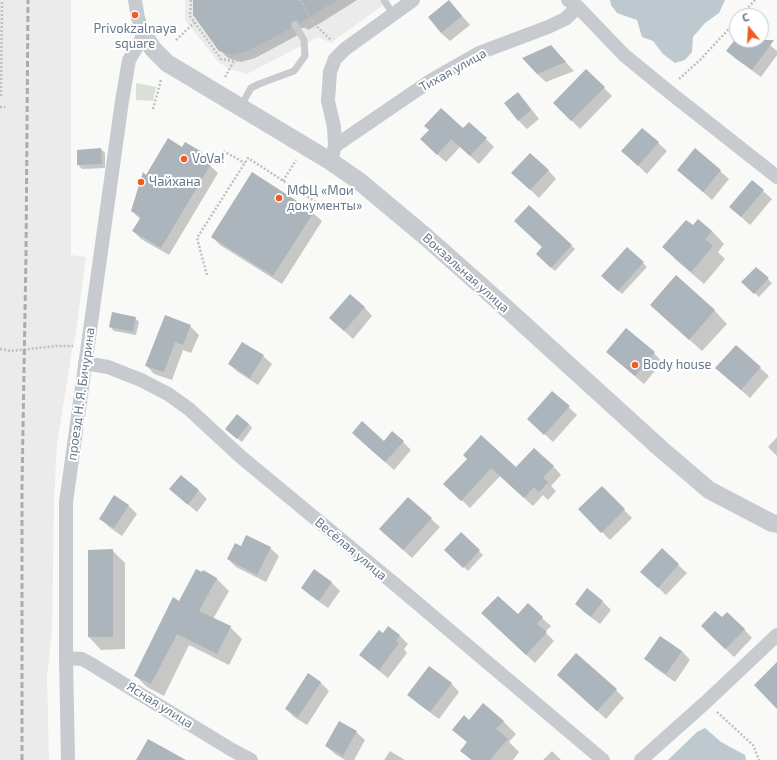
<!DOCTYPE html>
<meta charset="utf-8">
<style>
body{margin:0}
#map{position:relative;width:777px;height:760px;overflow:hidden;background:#f9faf7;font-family:"Exo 2",sans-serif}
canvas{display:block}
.north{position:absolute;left:729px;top:8px;width:40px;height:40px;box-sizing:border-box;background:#fff;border:1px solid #c2c9d1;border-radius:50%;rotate:342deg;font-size:11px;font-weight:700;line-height:16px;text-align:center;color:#66788b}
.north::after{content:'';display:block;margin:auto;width:14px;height:18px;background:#f25b1f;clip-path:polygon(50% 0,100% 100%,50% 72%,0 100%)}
</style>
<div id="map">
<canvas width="777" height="760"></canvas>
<div class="north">С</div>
</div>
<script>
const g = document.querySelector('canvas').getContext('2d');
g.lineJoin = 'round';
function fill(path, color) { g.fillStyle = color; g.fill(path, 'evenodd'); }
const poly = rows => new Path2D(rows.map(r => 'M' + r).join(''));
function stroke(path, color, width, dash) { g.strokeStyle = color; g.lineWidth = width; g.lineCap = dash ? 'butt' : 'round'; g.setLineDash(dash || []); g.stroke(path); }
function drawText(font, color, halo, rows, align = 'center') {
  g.font = font + ' "Exo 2",sans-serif'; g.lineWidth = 4; g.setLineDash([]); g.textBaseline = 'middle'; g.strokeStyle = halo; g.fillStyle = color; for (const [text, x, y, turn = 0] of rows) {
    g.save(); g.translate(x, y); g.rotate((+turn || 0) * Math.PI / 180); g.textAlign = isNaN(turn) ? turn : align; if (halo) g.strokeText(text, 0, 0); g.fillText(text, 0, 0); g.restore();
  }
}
fill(poly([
 [0,0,71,0,71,255,86,257,75,339,72,351,57,444,54,499,52,632,47,676,49,760,0,760],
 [185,0,390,0,331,43,318,37,247,74,230,69,218,62,185,20]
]), '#eaebea');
fill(poly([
 [136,83,156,87,153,101,136,100]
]), '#d9e0d6');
fill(poly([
 [610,0,725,0,719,13,705,23,693,37,692,52,685,60,675,63,663,54,653,41,642,37,637,20,617,13,611,5],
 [705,728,721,742,745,755,746,760,668,760,697,732]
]), '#bdc9cf');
fill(poly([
 [194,0,357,0,322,22,308,30,306,28,301,28,298,35,255,58,241,62,228,58,220,50],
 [449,1,457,10,470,25,450,41,441,33],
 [737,38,737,40,761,40,761,38,770,45,777,51,777,55,761,77,736,59,727,51],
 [559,55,574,71,546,82,537,74],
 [586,70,612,96,580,129,554,103],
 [518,94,526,102,539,119,527,129,518,120],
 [643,129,667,151,647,174,623,151],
 [463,130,486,139,494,147,479,164,460,147,446,162,430,148],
 [183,148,201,152,209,160,207,163,218,173,169,255,141,239,133,231,140,219,132,211,147,176],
 [101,149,105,153,105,168,82,169,78,165],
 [695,150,720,171,729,179,712,200,687,178,678,170],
 [548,170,556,179,539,198,521,181],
 [752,181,772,199,750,225,739,215],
 [529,206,575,249,555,271,537,254,543,247],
 [313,213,322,221,282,284,220,245,212,237],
 [693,226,712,231,724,244,718,252,725,259,704,284,676,260,664,247],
 [643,263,647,267,622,294,606,280],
 [756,268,772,283,759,297,743,282],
 [676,277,715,311,727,324,702,351,664,317],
 [364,307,372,316,353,339,330,318],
 [135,318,139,322,136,335,114,331,110,327],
 [190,326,199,335,191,353,183,350,172,380,154,374,146,365],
 [626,330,654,353,662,362,644,384,616,360],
 [736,346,769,376,750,398,725,376],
 [263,356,272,364,258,385,238,372,229,364],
 [552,392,577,415,553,442,537,427],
 [249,424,252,428,242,442,230,433],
 [777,437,777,456,768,447],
 [361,441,403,442,411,450,394,470],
 [468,459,516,468,553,466,561,475,551,486,556,491,548,500,543,495,533,506,500,476,470,508,453,492],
 [181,476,199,491,207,499,197,512,170,489],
 [602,487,632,518,610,540,579,509],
 [128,505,137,514,122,536,109,527,100,518],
 [431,519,440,527,412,558,380,529],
 [461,534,483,555,468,571,446,550],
 [241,548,270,548,279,556,266,582,236,567,228,559],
 [112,550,125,563,125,649,101,650,89,637,89,551],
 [662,550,687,573,666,595,650,580],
 [314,570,332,583,340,591,328,608,311,596,302,588],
 [204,572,217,579,229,591,213,619,230,627,242,639,229,665,189,645,164,696,147,687,135,675],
 [587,590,603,602,611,610,600,624,584,612,576,604],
 [518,616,542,618,551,626,545,632,554,641,535,663,491,622],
 [722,619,744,629,752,638,734,657,710,634],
 [388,627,400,636,408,644,404,649,407,653,388,678,369,663,360,655,383,634],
 [682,651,690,660,675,682,654,667,646,659],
 [308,675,321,683,329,691,307,725,294,717,286,709],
 [558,675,616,690,624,698,606,719],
 [451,683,459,692,439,719,417,703,409,695],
 [469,721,503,721,516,734,509,742,519,752,513,760,471,760,462,751,468,743,454,730],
 [356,732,365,740,354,760,345,760,335,754,326,746],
 [390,751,405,760,384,760],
 [552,751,561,760,543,760]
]), '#0003');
fill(poly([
 [193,0,337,0,300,23,297,20,293,21,290,23,291,28,248,51,232,55,219,51,193,15],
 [449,0,462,16,441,33,428,17],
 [737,37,737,40,774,40,752,70,726,51],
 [551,45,566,62,537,74,522,58],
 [586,69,605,87,571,121,553,103],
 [518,92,531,110,518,121,504,103],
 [441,108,463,128,469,122,487,138,470,156,451,139,437,155,420,139,429,130,424,126],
 [642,128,659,142,638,166,621,151],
 [168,138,182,147,185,142,202,152,199,157,211,164,161,248,132,231,141,217,131,211,143,172,146,175],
 [101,148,102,164,77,165,77,150],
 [695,148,721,170,703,192,677,170],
 [530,153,549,170,530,190,511,173],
 [252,172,314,212,273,276,211,237],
 [752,180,764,190,741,217,729,207],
 [529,205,572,245,551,268,536,254,542,247,514,221],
 [698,219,712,231,705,239,713,246,691,272,662,247,686,220,693,225],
 [627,247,644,262,618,291,601,276],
 [756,267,769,278,754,294,741,282],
 [676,275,715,310,689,340,650,305],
 [350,294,365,307,344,331,329,318],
 [112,312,136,317,133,332,109,327],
 [165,315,191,325,183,345,175,342,164,372,145,366],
 [626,328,655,352,635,376,606,352],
 [242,342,264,355,250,378,228,364],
 [736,345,761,367,741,390,715,368],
 [552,391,570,406,544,435,527,419],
 [237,414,249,424,237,439,225,429],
 [362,421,384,441,392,431,404,441,385,462,352,433],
 [481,435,516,467,534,448,554,466,543,477,548,482,539,492,534,487,524,498,491,468,461,501,443,484,467,459,463,455],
 [181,475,199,490,188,505,169,489],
 [602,486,625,509,601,533,578,509],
 [114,495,129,505,114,528,99,519],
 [408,497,432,518,403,550,379,529],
 [461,532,480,550,463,568,444,550],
 [246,535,271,547,257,575,227,559,235,543,241,546],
 [662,548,679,564,658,588,640,572],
 [113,549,113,637,88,637,88,550],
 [196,569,202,572,203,570,217,578,199,611,231,626,217,654,177,634,151,684,134,676,173,597,179,601],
 [314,569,332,582,319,601,301,588],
 [587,588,603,601,591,617,575,604],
 [498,596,518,614,528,603,543,617,537,624,547,632,526,655,481,613],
 [715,611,722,617,727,612,745,629,725,649,701,626],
 [388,626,400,635,396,641,399,643,379,670,359,655,379,630,383,633],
 [660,636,682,651,666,674,644,659],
 [576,653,617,689,597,711,557,675],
 [777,662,777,709,754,685],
 [429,666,452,683,430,712,407,695],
 [308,673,321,682,298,717,285,709],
 [483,703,504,721,496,729,508,739,490,760,472,760,460,751,467,742,452,730,464,715,469,720],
 [339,721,357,731,343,756,325,746],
 [148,739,186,760,136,760]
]), '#acb4bc');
stroke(poly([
 [191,0,190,16,221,59,234,61],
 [300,0,313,23,331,40],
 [740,16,755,0],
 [176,40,195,22],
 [225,77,234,61,251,57,287,37],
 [679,79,701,59,737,20],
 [1,96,2,0],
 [0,107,5,107],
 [153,109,161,80],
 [223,151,245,163],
 [283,181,296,160],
 [207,275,197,238,248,158,322,206],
 [0,349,11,351,56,346,73,346],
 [717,712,753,745,759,760]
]), '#bec1c4', 2.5, [2, 2]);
stroke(poly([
 [384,0,393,14],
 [241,107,247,95,251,88,259,84,294,71,305,56,304,40,295,25]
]), '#c7cbcf', 7);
stroke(poly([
 [568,0,578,7,624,55,668,91,777,177],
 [335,146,430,81,479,53,548,27,565,19,578,7],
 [333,153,335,146,334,127,328,101,330,72,335,59,345,49,413,0],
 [85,363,108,367,141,380,168,394,189,409,241,457,397,586,603,760],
 [66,658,82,659,91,664,232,750,251,760],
 [68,760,66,658,66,502,122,101,129,60,144,35,138,18,135,0],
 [641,760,706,702,777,635]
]), '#c7cbcf', 14);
stroke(poly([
 [144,35,153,49,167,63,330,161,359,181,426,237,496,299,661,449,709,490,772,523,777,524]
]), '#c7cbcf', 18);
stroke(poly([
 [22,760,22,486,26,255,28,0]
]), '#a7adb4', 3, [6, 3]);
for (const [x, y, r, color] of [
 [135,15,4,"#f25b1f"],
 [184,159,4,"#f25b1f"],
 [141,182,4,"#f25b1f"],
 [279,198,4,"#f25b1f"],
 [635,365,4,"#f25b1f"]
]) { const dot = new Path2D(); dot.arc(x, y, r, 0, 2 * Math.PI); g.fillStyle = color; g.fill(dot); stroke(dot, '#fff', 1.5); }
drawText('13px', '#66788b', '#fff', [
 ["Privokzalnaya",135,29,"center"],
 ["square",135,44,"center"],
 ["VoVa!",192,159],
 ["Чайхана",149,182],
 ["МФЦ «Мои",287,191],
 ["документы»",287,206],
 ["Body house",643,365]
], 'left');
drawText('13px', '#66788b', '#fff', [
 ["Тихая улица",453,70,-29],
 ["Вокзальная улица",466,273,42],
 ["проезд Н. Я. Бичурина",81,394,-82],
 ["Весёлая улица",351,549,40],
 ["Ясная улица",160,705,32]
]);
</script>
